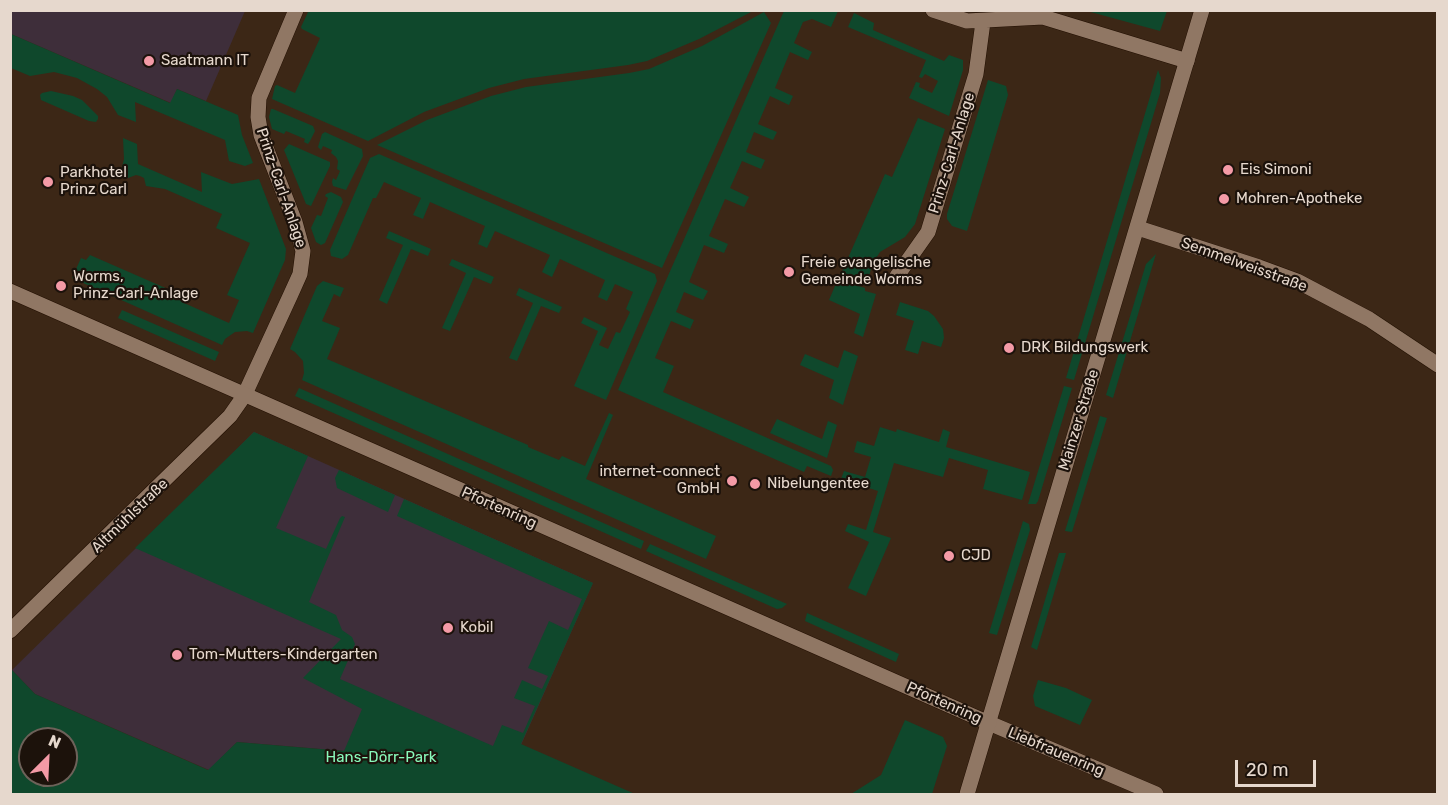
<!DOCTYPE html>
<meta charset="utf-8">
<style>
body{margin:0}
#map{position:relative;width:1448px;height:805px;overflow:hidden;background:#3c2716;font-family:Rubik,sans-serif}
canvas{display:block}
.frame{position:absolute;inset:0;border:12px solid #e6d8cd;pointer-events:none}
.north{position:absolute;left:18px;top:727px;width:60px;height:60px;box-sizing:border-box;background:#1c120b;border:2px solid #6d6159;border-radius:50%;rotate:24deg;font-size:16px;font-weight:700;line-height:24px;text-align:center;color:#e6d8cd}
.north::after{content:'';display:block;margin:auto;width:21px;height:27px;background:#f49aa6;clip-path:polygon(50% 0,100% 100%,50% 72%,0 100%)}
.scale{position:absolute;left:1235px;top:760px;width:81px;height:27px;box-sizing:border-box;border:3px solid #e6d8cd;border-top:0;padding-left:8px;font-size:18px;line-height:21px;white-space:nowrap;color:#e6d8cd;-webkit-text-stroke:4px #1c120b;paint-order:stroke}
</style>
<div id="map">
<canvas width="1448" height="805"></canvas>
<div class="frame"></div>
<div class="north">N</div>
<div class="scale">20 m</div>
</div>
<script>
const g = document.querySelector('canvas').getContext('2d');
g.lineJoin = 'round';
function fill(path, color) { g.fillStyle = color; g.fill(path, 'evenodd'); }
const poly = rows => new Path2D(rows.map(r => 'M' + r).join(''));
function stroke(path, color, width, dash) { g.strokeStyle = color; g.lineWidth = width; g.lineCap = dash ? 'butt' : 'round'; g.setLineDash(dash || []); g.stroke(path); }
function drawText(font, color, halo, rows, align = 'center') {
  g.font = font + ' Rubik,sans-serif'; g.lineWidth = 4.5; g.setLineDash([]); g.textBaseline = 'middle'; g.strokeStyle = halo; g.fillStyle = color; for (const [text, x, y, turn = 0] of rows) {
    g.save(); g.translate(x, y); g.rotate((+turn || 0) * Math.PI / 180); g.textAlign = isNaN(turn) ? turn : align; if (halo) g.strokeText(text, 0, 0); g.fillText(text, 0, 0); g.restore();
  }
}
fill(poly([
 [11,11,245,11,206,101,177,89,171,103,11,34],
 [254,432,593,583,505,781,344,751,237,742,209,770,35,694,12,670]
]), '#3e2e3a');
fill(poly([
 [309,10,331,11,753,11,699,39,647,61,628,65,524,79,489,88,424,112,368,141,272,99,275,86,277,85,295,93,320,38,302,29,301,27],
 [1129,10,1135,12,1135,11,1167,11,1160,31,1087,11],
 [784,11,838,11,831,27,812,19,803,22,794,43,812,52,808,60,790,52,775,88,793,96,789,105,770,96,758,124,777,132,773,140,754,132,746,152,765,160,761,169,742,161,730,188,749,197,744,207,725,199,709,236,728,244,724,253,704,245,689,282,708,291,703,300,684,292,676,312,694,320,690,329,671,321,655,358,674,366,663,392,831,466,833,470,831,476,807,466,804,472,618,390],
 [764,12,771,23,662,268,377,145,427,120,491,96,526,87,629,73,649,69,702,46],
 [854,13,874,23,873,30,944,61,949,55,963,60,963,70,949,116,909,98,916,82,920,83,919,87,932,93,938,81,925,74,922,78,919,77,926,60,848,27],
 [11,34,170,103,177,89,238,115,242,135,253,163,245,166,229,161,225,140,135,102,136,122,118,115,107,97,97,89,77,78,54,72,30,76,11,68],
 [1158,70,1161,78,1160,93,1074,380,1066,378],
 [988,80,1006,86,1008,95,967,231,952,226,947,219,947,214],
 [51,91,73,96,82,100,98,116,98,119,96,122,89,121,41,100,40,95,42,93],
 [271,109,273,109,313,126,315,131,310,141,308,144,304,142,305,139,286,131,284,134,272,129,269,117],
 [918,118,945,129,915,224,905,237,880,252,873,263,867,282,841,274,885,174,892,177],
 [325,132,362,149,363,156,346,190,333,186,332,182,333,178,336,180,340,171,337,169,338,161,336,157,331,153,332,150,323,146,321,150,318,147,322,134],
 [123,138,137,144,138,164,202,192,201,172,232,184,259,179,286,249,285,260,253,333,247,331,235,332,225,339,222,345,72,278,81,258,86,260,90,255,186,297,184,303,229,323,239,300,227,295,250,243,216,228,222,214,165,189,146,186,144,178,140,176,136,175,128,178,120,175,124,159],
 [289,144,330,162,330,166,311,206,306,204,284,150],
 [379,154,655,274,657,281,606,400,574,386,598,331,581,323,584,317,607,328,599,345,608,349,616,332,620,333,630,312,626,309,633,292,615,284,607,301,598,297,605,280,560,259,552,277,542,272,550,255,495,231,487,248,478,244,485,226,430,202,423,219,413,215,421,198,384,182,376,198,373,198,348,255,342,259,331,256,330,250,370,158],
 [331,192,341,197,343,202,325,243,321,245,316,242,311,228,317,215,321,216,328,198,325,196,326,194],
 [389,231,431,249,428,256,411,249,387,304,379,300,403,245,386,238],
 [1156,254,1113,398,1106,395,1146,264],
 [452,259,494,277,491,284,474,277,450,331,442,328,466,273,449,265],
 [838,279,865,288,865,291,876,294,863,337,854,333,860,314,829,300],
 [323,281,344,288,340,297,334,294,322,321,340,328,327,359,528,445,528,447,559,460,562,456,585,466,609,413,613,415,586,479,716,536,706,559,302,380,304,373,303,361,295,352,290,349,317,286],
 [519,288,562,307,559,313,541,306,517,361,509,358,533,303,516,295],
 [900,302,928,311,934,316,943,329,944,338,941,347,922,341,918,354,905,350,914,321,896,315],
 [122,310,219,352,215,361,118,318],
 [844,350,858,356,843,405,829,398,834,380,800,365,805,354,838,368],
 [1064,386,1072,388,1038,501,1036,504,1028,504],
 [299,388,644,541,641,549,295,396],
 [1100,416,1107,418,1072,532,1065,531],
 [777,419,822,439,828,421,837,425,827,458,770,433],
 [880,427,896,432,897,429,939,442,943,429,950,432,946,447,1030,472,1022,500,983,489,988,470,949,458,943,477,894,463,873,532,891,538,866,596,848,588,869,542,845,531,848,524,866,530,878,491,841,479,844,471,865,477,871,457,854,452,857,441,874,446],
 [254,432,308,456,276,528,326,549,340,518,342,516,345,517,309,602,336,615,342,630,352,637,355,644,340,679,493,746,502,725,523,733,535,706,514,698,522,680,542,689,548,676,528,668,549,621,568,630,582,599,397,516,404,499,593,583,521,744,635,794,11,794,10,672,12,670,35,694,208,770,237,742,344,751,362,709,303,678,341,639,135,548],
 [30,739,66,739,66,775,30,775],
 [339,470,395,495,388,512,337,488,335,478],
 [1023,521,1029,524,1030,530,997,635,989,633],
 [650,544,787,604,782,608,777,609,646,551],
 [1059,553,1066,553,1037,650,1031,647],
 [807,613,899,654,896,662,805,621],
 [1038,680,1066,688,1092,700,1080,725,1035,706,1033,696],
 [905,720,943,737,947,746,932,794,851,794,881,775]
]), '#0f482c');
const street = poly([
 [933,10,967,21,1043,17,1187,61],
 [1138,228,1259,267,1297,281,1369,319,1438,365],
 [897,276,928,232,976,74,983,22],
 [10,631,230,416,244,396,291,294,300,274,303,251,295,222,261,135,258,117,259,98,296,10],
 [989,723,1156,794]
]);
const secondary = poly([
 [10,291,989,723],
 [967,794,1202,10]
]);
stroke(street, '#220f02', 16);
stroke(secondary, '#220f02', 16);
stroke(street, '#907764', 15);
stroke(secondary, '#907764', 15);
for (const [x, y, r, color] of [
 [149,61,6,"#f49aa6"],
 [1228,170,6,"#f49aa6"],
 [48,182,6,"#f49aa6"],
 [1224,199,6,"#f49aa6"],
 [789,272,6,"#f49aa6"],
 [61,286,6,"#f49aa6"],
 [1009,348,6,"#f49aa6"],
 [732,481,6,"#f49aa6"],
 [755,484,6,"#f49aa6"],
 [949,556,6,"#f49aa6"],
 [448,628,6,"#f49aa6"],
 [177,655,6,"#f49aa6"]
]) { const dot = new Path2D(); dot.arc(x, y, r, 0, 2 * Math.PI); g.fillStyle = color; g.fill(dot); stroke(dot, '#1c120b', 2); }
drawText('15px', '#e6d8cd', '#1c120b', [
 ["Saatmann IT",161,61],
 ["Eis Simoni",1240,170],
 ["Parkhotel",60,173],
 ["Prinz Carl",60,190],
 ["Mohren-Apotheke",1236,199],
 ["Freie evangelische",801,263],
 ["Gemeinde Worms",801,280],
 ["Worms,",73,277],
 ["Prinz-Carl-Anlage",73,294],
 ["DRK Bildungswerk",1021,348],
 ["internet-connect",720,472,"right"],
 ["GmbH",720,489,"right"],
 ["Nibelungentee",767,484],
 ["CJD",961,556],
 ["Kobil",460,628],
 ["Tom-Mutters-Kindergarten",189,655]
], 'left');
drawText('15px', '#e6d8cd', '#1c120b', [
 ["Prinz-Carl-Anlage",952,153,-73],
 ["Prinz-Carl-Anlage",281,188,71],
 ["Semmelweisstraße",1244,265,20],
 ["Mainzer Straße",1079,420,-73],
 ["Pfortenring",499,508,24],
 ["Altmühlstraße",130,516,-44],
 ["Pfortenring",944,703,24],
 ["Liebfrauenring",1056,752,23]
]);
drawText('15px', '#89f9ba', '#1c120b', [
 ["Hans-Dörr-Park",381,758]
]);
</script>
